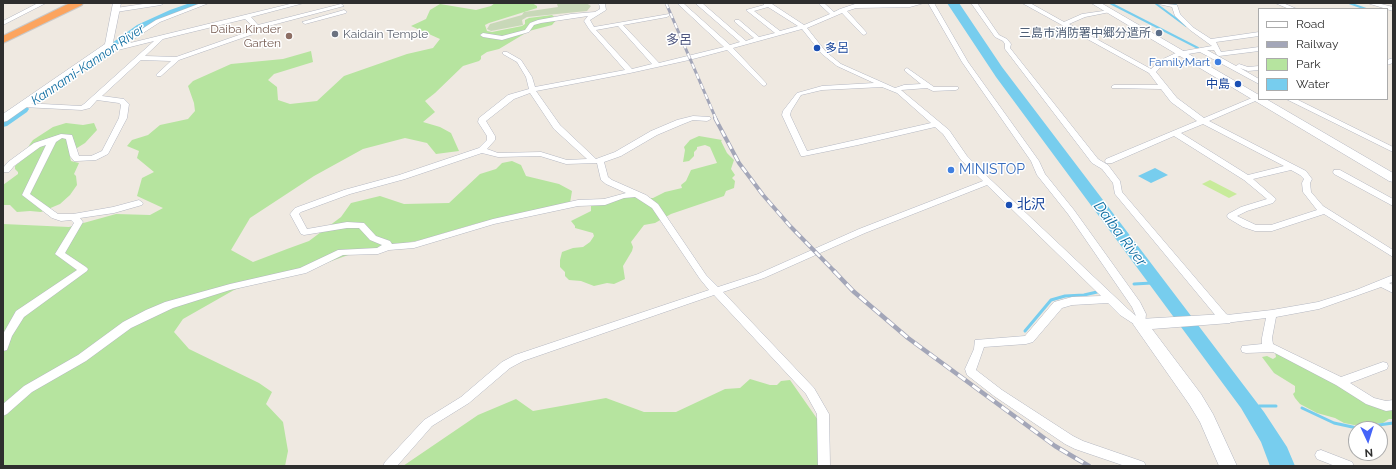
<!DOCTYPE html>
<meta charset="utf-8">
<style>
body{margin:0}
#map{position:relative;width:1396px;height:469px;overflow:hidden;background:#efe9e1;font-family:Raleway,sans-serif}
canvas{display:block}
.frame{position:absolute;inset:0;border:4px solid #2e2e2e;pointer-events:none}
.legend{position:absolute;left:1258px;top:8px;width:130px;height:92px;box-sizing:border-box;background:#fff;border:1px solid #ababab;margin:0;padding:5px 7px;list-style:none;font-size:12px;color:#2e2e2e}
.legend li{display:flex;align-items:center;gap:8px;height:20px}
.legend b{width:20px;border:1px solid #ababab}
.north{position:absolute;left:1348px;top:421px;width:40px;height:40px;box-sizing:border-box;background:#fff;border:1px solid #ababab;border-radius:50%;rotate:176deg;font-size:11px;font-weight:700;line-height:16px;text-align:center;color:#2e2e2e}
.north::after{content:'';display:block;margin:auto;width:14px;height:18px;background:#4564f8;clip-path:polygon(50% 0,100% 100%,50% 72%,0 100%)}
</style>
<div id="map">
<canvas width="1396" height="469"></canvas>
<div class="frame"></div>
<ul class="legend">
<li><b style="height:5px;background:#fff"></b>Road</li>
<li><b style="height:5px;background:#a3a6b8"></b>Railway</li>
<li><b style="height:11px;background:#b6e49f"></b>Park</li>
<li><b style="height:11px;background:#77cdee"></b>Water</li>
</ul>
<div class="north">N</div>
</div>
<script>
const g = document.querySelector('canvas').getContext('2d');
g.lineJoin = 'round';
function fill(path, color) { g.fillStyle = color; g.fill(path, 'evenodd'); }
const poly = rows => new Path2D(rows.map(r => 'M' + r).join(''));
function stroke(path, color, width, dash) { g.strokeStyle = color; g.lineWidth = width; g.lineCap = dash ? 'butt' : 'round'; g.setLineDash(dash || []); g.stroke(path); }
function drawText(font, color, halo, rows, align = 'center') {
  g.font = font + ' Raleway,"Noto Sans JP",sans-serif'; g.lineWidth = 3; g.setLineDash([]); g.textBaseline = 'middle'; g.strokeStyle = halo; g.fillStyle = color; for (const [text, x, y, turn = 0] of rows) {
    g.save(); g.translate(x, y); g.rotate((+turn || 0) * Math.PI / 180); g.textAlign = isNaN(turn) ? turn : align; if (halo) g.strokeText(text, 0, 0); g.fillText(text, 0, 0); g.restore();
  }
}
fill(poly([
 [495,3,532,3,537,6,537,8,489,23,485,25,487,31,492,32,522,26,525,24,525,20,529,18,552,15,557,19,552,25,529,31,499,49,487,52,481,56,481,59,479,61,463,66,435,93,425,101,435,112,423,122,440,127,451,133,459,151,436,154,427,143,405,138,363,149,314,176,250,218,231,250,253,262,287,249,309,241,341,217,351,203,380,196,404,204,449,203,480,174,496,169,502,163,512,161,521,165,526,176,559,184,572,191,570,203,475,224,421,240,351,254,284,278,251,284,234,290,183,319,174,332,189,349,259,383,272,392,266,404,283,422,288,451,285,466,3,466,3,224,69,227,116,214,150,215,163,208,137,196,142,178,154,172,137,158,139,151,127,146,132,140,148,135,160,125,188,119,195,111,194,103,188,86,193,81,231,64,283,59,311,51,313,62,274,74,268,80,277,87,278,100,290,104,317,101,344,76,407,54,433,48,440,39,411,26,426,19,430,10,440,4,476,10,491,6],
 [66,123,83,125,94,123,97,130,85,143,77,148,70,157,71,161,79,163,74,174,76,176,77,185,70,195,60,204,41,212,30,211,17,212,10,205,3,205,3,185,18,174,18,172,15,169,15,166,29,154,28,148,30,144,33,140,53,127],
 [699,136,722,140,721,141,727,153,734,160,731,169,735,175,732,178,735,181,734,188,726,191,724,196,671,214,655,223,644,225,631,242,633,247,632,251,623,266,625,279,614,284,607,283,594,286,581,281,569,280,565,276,565,272,560,267,560,260,562,252,573,248,583,247,590,242,594,236,593,233,575,228,575,226,571,221,591,211,591,204,633,196,642,198,653,198,665,192,682,188,681,185,686,181,691,170,717,163,710,147,705,145,697,147,697,149,694,152,694,156,689,161,683,162,685,150,684,147,690,140],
 [1275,352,1393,408,1393,419,1389,419,1383,423,1354,425,1344,423,1335,418,1317,413,1300,404,1295,398,1293,394,1295,392,1295,386,1274,373,1262,357,1267,356,1273,359,1276,357],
 [750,379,770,385,777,385,781,381,790,380,818,420,819,466,403,466,478,415,516,399,533,411,606,398,644,412,676,412,725,389,740,388]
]), '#b6e49f');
fill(poly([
 [586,3,591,6,587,11,527,17,522,20,523,25,491,31,487,29,490,24,522,15,524,12,558,7,557,4,559,4]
]), '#c8d8b8');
fill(poly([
 [1210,180,1237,194,1229,198,1202,184]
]), '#c8eb9b');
fill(poly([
 [947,3,959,3,1002,67,1264,412,1287,447,1295,466,1270,466,1261,442,1241,408,996,77],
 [1155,168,1168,175,1151,183,1138,176]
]), '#77cdee');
stroke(poly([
 [1110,3,1198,48],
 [1155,3,1186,26],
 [1349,3,1366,9],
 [1173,7,1173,5,1177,3]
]), '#77cdee', 2);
stroke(poly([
 [1134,284,1152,283],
 [1025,331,1051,300,1065,296,1084,295,1097,292],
 [1259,406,1276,406],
 [1302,408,1334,423,1357,428,1393,423]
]), '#77cdee', 3);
fill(poly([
 [190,3,204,3,202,5,176,14,145,29,99,61,91,61,90,59,137,25,170,10,190,3],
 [23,105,27,106,29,109,27,112,7,126,3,127,3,117,19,106,23,105]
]), '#77cdee');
const street = poly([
 [38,3,46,3,3,25,3,21,38,3],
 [150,3,164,3,161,5,116,12,113,10,116,8,150,3],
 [201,3,209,3,160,22,126,44,294,3,304,3,251,17,258,25,341,4,344,6,261,28,263,30,262,31,179,60,161,76,157,76,156,75,171,61,141,60,102,96,124,99,129,104,127,118,108,154,96,160,77,161,74,161,70,156,66,139,62,138,56,142,30,194,58,214,73,214,113,207,139,200,143,203,142,205,114,213,80,218,83,222,65,253,86,267,88,269,87,271,24,317,12,336,7,350,3,351,3,334,16,311,77,270,55,254,74,223,71,220,61,221,52,218,22,195,46,145,40,147,14,166,9,172,3,172,3,168,8,162,34,143,61,134,72,135,79,156,91,156,102,151,119,118,121,105,119,103,97,100,90,108,82,110,23,107,19,105,23,103,81,106,84,104,154,41,98,55,96,54,96,52,116,47,117,45,156,20,201,3],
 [245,19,256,29,176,57,145,56,163,39,245,19],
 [597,3,605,4,606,10,590,20,594,27,669,14,670,15,667,17,623,25,659,63,724,47,677,3,683,3,730,45,740,42,695,3,702,3,746,41,754,38,735,22,735,20,739,20,759,37,775,33,746,10,764,5,763,3,772,4,804,25,830,14,818,3,824,3,834,12,840,9,855,4,924,3,910,7,856,8,847,11,866,32,867,33,864,35,862,34,842,13,807,28,826,52,841,64,895,88,904,85,921,84,905,71,905,69,907,68,934,87,958,87,958,89,956,90,933,91,927,88,901,90,949,130,967,156,991,180,1128,309,1136,316,1132,307,1068,214,1037,175,1031,161,962,62,928,3,934,3,968,62,1039,161,1045,174,1074,210,1140,302,1146,314,1145,324,1144,327,1140,328,1120,315,1108,303,1072,305,1062,308,1033,342,1026,344,984,347,976,370,1002,390,1073,436,1083,441,1144,462,1146,466,1125,466,1075,449,1065,444,994,396,967,375,965,369,974,349,975,340,1025,336,1054,302,1072,297,1101,296,987,185,865,233,764,278,723,292,814,388,829,414,830,466,818,466,817,414,806,394,714,295,523,361,510,368,469,403,432,426,397,466,383,466,385,462,424,420,461,397,502,362,515,355,709,290,700,279,652,208,635,197,624,198,605,205,578,206,494,224,414,248,389,250,378,254,343,255,306,273,230,290,173,308,131,328,86,361,32,392,7,414,3,416,3,404,24,386,78,355,123,322,146,310,165,302,230,284,300,268,338,250,377,248,382,245,370,240,359,228,347,228,304,235,301,234,290,214,295,208,344,190,399,175,479,148,487,140,487,136,478,122,479,118,508,95,529,89,526,77,517,62,503,54,503,52,507,52,521,60,532,77,535,87,625,70,589,29,584,21,588,16,541,23,534,25,529,32,502,40,483,37,480,35,483,33,502,36,525,30,530,23,538,20,571,14,595,12,600,9,600,6,597,3],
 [768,7,798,26,780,31,754,11,768,7],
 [618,26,652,64,632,69,596,30,618,26],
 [802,29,822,54,837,66,874,83,822,86,797,93,783,111,782,115,801,156,804,156,858,145,935,127,943,134,961,160,983,181,859,229,758,274,718,287,706,275,658,204,646,195,612,180,608,177,604,162,621,156,657,135,683,124,693,120,707,121,711,119,710,117,693,116,677,120,651,131,615,152,596,159,560,125,536,91,630,73,689,60,727,50,762,85,764,86,766,85,766,83,733,48,802,29],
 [882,87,897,93,931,123,807,151,790,115,791,111,801,95,822,90,882,87],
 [530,93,554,129,587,159,567,160,541,152,498,153,487,149,495,140,495,136,486,121,514,99,530,93],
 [482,153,498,157,540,156,566,164,597,163,601,180,606,184,626,193,604,199,578,200,493,219,414,242,392,244,390,241,376,236,364,223,347,222,307,229,299,214,301,212,350,194,405,179,482,153],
 [971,3,977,3,999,35,1007,39,1011,44,1010,48,1098,159,1108,165,1120,181,1122,192,1227,315,1272,310,1318,302,1356,290,1393,275,1393,282,1389,283,1393,285,1393,293,1381,287,1319,309,1276,317,1272,338,1273,344,1341,377,1383,362,1387,363,1388,366,1387,369,1350,383,1374,398,1386,401,1393,400,1393,410,1386,411,1366,404,1336,385,1273,352,1246,353,1242,352,1241,349,1242,346,1262,344,1262,338,1266,318,1225,323,1221,322,1115,194,1113,183,1102,169,1092,163,1005,49,1005,44,1003,41,995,37,971,3],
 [1022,3,1030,3,1064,22,1082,14,1110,10,1110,12,1085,17,1069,24,1151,69,1161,60,1178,52,1212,46,1190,30,1175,16,1172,7,1154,3,1177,5,1180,14,1194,28,1211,39,1259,32,1259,36,1216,42,1221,52,1259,47,1259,51,1219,56,1217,55,1214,50,1207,50,1236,66,1239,64,1248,67,1259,66,1259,70,1248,71,1240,68,1259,79,1259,84,1200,52,1182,55,1165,62,1156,72,1177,98,1204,118,1259,95,1259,99,1260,99,1209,121,1306,171,1312,179,1310,183,1311,192,1323,206,1393,250,1393,257,1324,214,1272,231,1255,231,1243,227,1228,218,1227,216,1228,214,1241,207,1267,199,1244,180,1174,136,1112,163,1106,163,1105,161,1106,159,1197,121,1171,102,1161,89,1112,88,1112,86,1114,85,1158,85,1149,73,1022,3],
 [1203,124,1284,166,1248,175,1181,133,1203,124],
 [1291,170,1300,175,1304,179,1302,183,1303,192,1317,210,1271,225,1256,225,1237,216,1247,211,1273,203,1276,199,1253,179,1291,170],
 [1275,3,1283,3,1297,9,1289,9,1275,3],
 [1367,3,1377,3,1393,7,1393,11,1367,3],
 [344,10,347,12,346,13,305,24,302,22,344,10],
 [1393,58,1393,63,1387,65,1387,60,1393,58],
 [1286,99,1296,99,1393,147,1393,152,1286,99],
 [1334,170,1340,170,1393,199,1393,206,1334,174,1333,172,1334,170],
 [1321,450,1352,462,1354,466,1335,466,1317,459,1315,455,1317,451,1321,450]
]);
const secondary = poly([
 [113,3,121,3,112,47,7,121,3,122,3,114,105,44,113,3],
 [1091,3,1101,3,1259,95,1259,99,1266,99,1393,173,1393,182,1389,181,1091,3],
 [1225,314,1230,315,1232,319,1230,323,1152,329,1201,394,1213,414,1237,466,1219,466,1200,422,1189,404,1133,324,1135,320,1140,319,1225,314]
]);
const highway = poly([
 [70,3,83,3,82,5,3,43,3,36,70,3]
]);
stroke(street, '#b4b7c1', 1);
stroke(secondary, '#b4b7c1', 1);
stroke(highway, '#c9c9c9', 2);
fill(street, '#fff');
fill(secondary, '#fff');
fill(highway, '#fca45e');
const railFar2 = poly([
 [666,3,716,119]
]);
const railFar1 = poly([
 [715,118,739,163,763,195,790,226,835,272]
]);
const rail = poly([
 [834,271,853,291,908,338,1055,446,1089,466]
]);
stroke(railFar2, '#a3a6b8', 3);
stroke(railFar1, '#a3a6b8', 4);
stroke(rail, '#a3a6b8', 4.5);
stroke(railFar2, '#fff', 2, [5.5]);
stroke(railFar1, '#fff', 2.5, [7]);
stroke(rail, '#fff', 3, [9]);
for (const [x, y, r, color] of [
 [1159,33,4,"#5c6f8a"],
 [335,34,4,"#6b7280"],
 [289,36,4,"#8d6e63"],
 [817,48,4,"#1a4fb4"],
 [1218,62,4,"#3f7fe0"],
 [1238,84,4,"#1a4fb4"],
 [951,170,4,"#3f7fe0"],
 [1009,205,4,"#1a4fb4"]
]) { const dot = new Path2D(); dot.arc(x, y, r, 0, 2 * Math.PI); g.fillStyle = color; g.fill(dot); stroke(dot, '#fff', 1.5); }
drawText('12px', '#785e54', '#fff', [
 ["Daiba Kinder",281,29],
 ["Garten",281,43]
], 'right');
drawText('12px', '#4e5e75', '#fff', [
 ["三島市消防署中郷分遣所",1151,33]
], 'right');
drawText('12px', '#5b616d', '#fff', [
 ["Kaidain Temple",343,34]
], 'left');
drawText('12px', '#164399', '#fff', [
 ["多呂",825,48],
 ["中島",1230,84,"right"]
], 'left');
drawText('12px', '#366cbe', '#fff', [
 ["FamilyMart",1210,62]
], 'right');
drawText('13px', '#4e567f', '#fff', [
 ["多呂",679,40]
]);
drawText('italic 13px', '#0f6da1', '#fff', [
 ["Kannami-Kannon River",88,65,-34]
]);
drawText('14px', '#366cbe', '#fff', [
 ["MINISTOP",959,170]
], 'left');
drawText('14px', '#164399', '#fff', [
 ["北沢",1017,205]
], 'left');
drawText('italic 15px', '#0f6da1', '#fff', [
 ["Daiba River",1120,234,53]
]);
</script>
